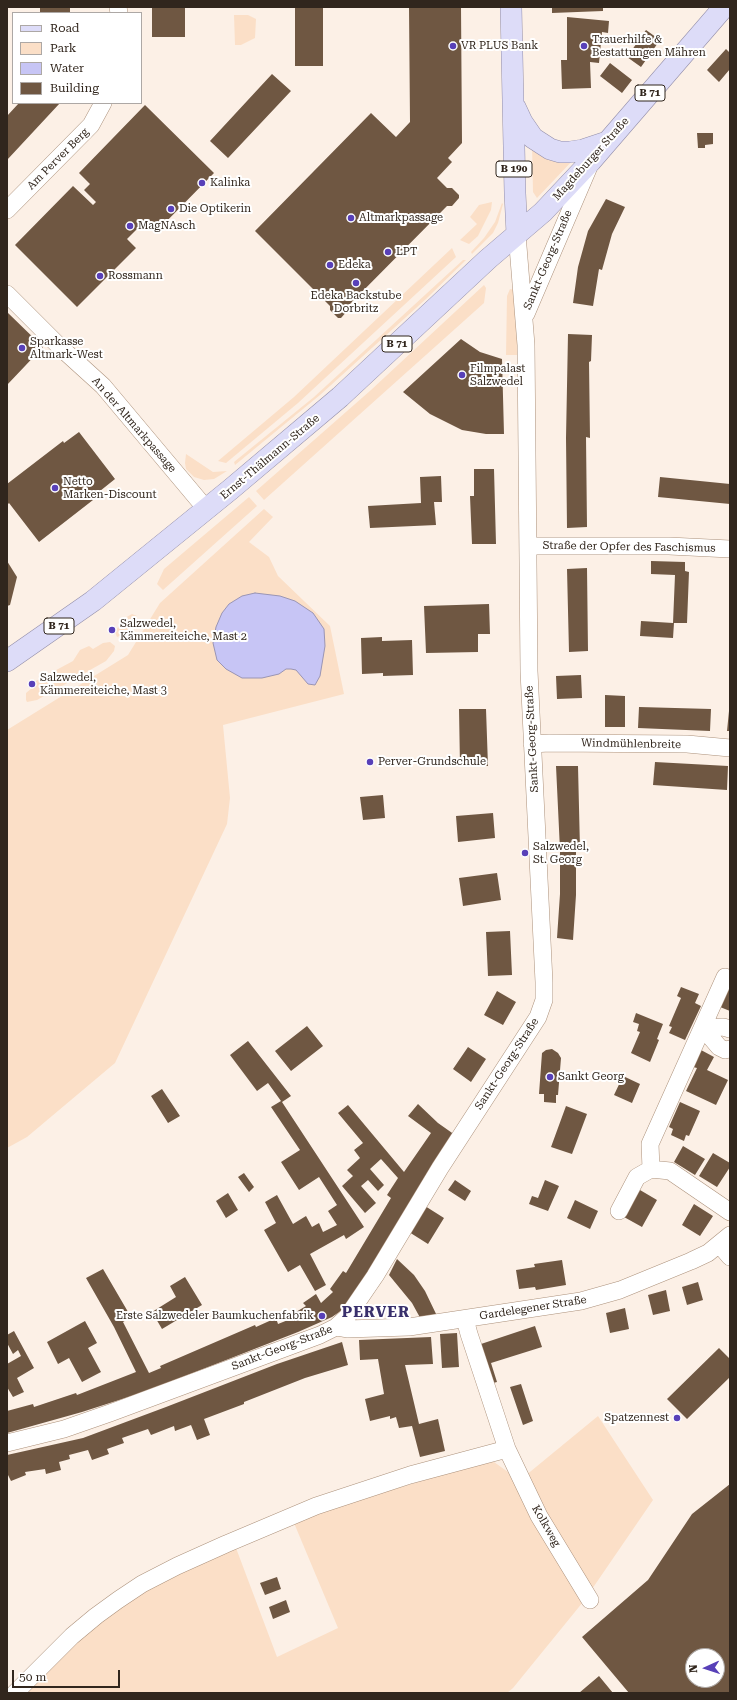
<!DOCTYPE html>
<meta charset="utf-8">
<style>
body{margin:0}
#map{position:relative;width:737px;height:1700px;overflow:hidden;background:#fcf0e6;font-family:"Roboto Serif",serif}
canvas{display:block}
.frame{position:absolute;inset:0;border:8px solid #31261d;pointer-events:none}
.legend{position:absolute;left:12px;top:12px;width:130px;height:92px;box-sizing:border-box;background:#fff;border:1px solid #ada8a5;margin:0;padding:5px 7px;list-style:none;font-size:12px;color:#31261d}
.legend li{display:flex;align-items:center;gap:8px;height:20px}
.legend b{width:20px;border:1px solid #ada8a5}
.north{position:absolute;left:685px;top:1648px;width:40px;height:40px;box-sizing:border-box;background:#fff;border:1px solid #ada8a5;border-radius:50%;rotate:267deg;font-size:11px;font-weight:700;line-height:16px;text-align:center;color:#31261d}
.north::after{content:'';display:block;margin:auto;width:14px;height:18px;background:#5840b8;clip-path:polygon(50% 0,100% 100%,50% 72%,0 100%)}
.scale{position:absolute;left:12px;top:1670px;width:108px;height:18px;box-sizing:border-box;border:2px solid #31261d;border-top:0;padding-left:5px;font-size:12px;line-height:14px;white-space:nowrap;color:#31261d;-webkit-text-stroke:3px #fff;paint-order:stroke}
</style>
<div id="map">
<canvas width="737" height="1700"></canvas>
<div class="frame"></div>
<ul class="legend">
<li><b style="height:5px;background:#dddcf8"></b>Road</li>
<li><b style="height:11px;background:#fbdfc7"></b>Park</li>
<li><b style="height:11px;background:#c7c5f5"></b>Water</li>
<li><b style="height:11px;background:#6f5742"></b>Building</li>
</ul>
<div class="north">N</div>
<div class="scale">50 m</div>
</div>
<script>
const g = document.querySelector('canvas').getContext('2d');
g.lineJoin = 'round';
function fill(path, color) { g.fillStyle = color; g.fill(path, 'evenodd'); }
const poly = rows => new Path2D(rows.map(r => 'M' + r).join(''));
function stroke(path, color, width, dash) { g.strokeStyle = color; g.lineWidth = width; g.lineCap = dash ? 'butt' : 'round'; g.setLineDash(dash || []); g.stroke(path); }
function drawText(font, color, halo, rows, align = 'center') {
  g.font = font + ' "Roboto Serif",serif'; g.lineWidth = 4; g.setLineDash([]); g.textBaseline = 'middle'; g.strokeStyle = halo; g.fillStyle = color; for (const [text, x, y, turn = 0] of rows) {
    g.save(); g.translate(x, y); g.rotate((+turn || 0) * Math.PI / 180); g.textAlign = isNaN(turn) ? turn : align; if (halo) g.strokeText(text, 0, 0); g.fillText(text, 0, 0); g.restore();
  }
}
fill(poly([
 [234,15,248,15,256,19,255,38,241,45,235,45],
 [532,144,574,159,537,198,533,192],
 [492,202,491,210,478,236,469,244,460,240,477,224,470,217,479,205],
 [502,203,503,204,498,223,493,233,472,254,471,252,484,238,495,222],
 [452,248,456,257,298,403,226,463,218,461,294,397],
 [463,260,466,260,426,299,320,395,235,465,234,462,314,397],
 [484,285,486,288,484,303,264,500,256,491,371,390],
 [510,289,514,290,520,355,506,355,507,296],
 [186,454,213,472,227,471,214,479,204,480,194,477,186,469,185,463],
 [249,497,257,506,163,590,157,584,164,569],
 [264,509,273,517,249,542,269,557,278,576,330,626,344,694,223,725,230,798,227,824,115,1063,27,1137,7,1148,7,730,128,655,160,603],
 [132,614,137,616,125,634,117,637,115,632,123,619],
 [110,642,115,646,114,651,106,661,37,700,27,702,26,700,26,693,32,688,34,682,73,661,80,650,89,646,93,649,103,643],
 [598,1416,653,1500,590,1592,525,1476],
 [494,1462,508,1472,583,1602,513,1688,507,1693,25,1693,55,1655,144,1588,236,1548,277,1657,338,1628,294,1523,319,1512,481,1463]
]), '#fbdfc7');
const water = poly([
 [255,593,280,596,295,601,313,613,324,629,325,646,320,676,315,685,308,684,296,670,291,669,286,669,279,674,262,678,242,678,226,669,217,660,213,643,216,627,222,613,229,604,242,596,255,593]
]);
fill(water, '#c7c5f5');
stroke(water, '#9a95b4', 1);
fill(poly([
 [40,7,70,7,70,13,40,13],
 [152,7,185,7,185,37,152,37],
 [295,7,323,7,323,66,295,66],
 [409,7,461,7,462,143,448,158,452,162,437,178,447,188,452,188,459,195,459,198,452,206,447,206,348,306,348,310,341,318,338,318,330,310,330,306,255,231,371,113,396,137,410,122],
 [552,7,603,7,603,11,552,13],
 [567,17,609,21,608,33,602,32,599,63,590,62,591,88,562,89,561,60,567,60],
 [646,30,660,40,641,67,627,57],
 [726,49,730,53,730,69,719,82,707,70],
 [610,63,632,80,622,93,600,76],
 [272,74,291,91,228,158,210,141],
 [19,103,60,103,7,160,7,116],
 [145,105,214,173,157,231,146,220,127,239,136,248,77,307,15,245,73,186,93,205,96,202,84,190,90,184,79,173],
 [697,133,713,133,713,144,705,145,705,148,698,148],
 [606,199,625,207,612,234,602,270,599,269,593,306,573,303,578,267,588,231],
 [7,312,43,347,7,385],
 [568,334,592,335,591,361,589,362,590,438,586,437,587,527,567,528,566,438],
 [461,339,480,352,502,359,504,434,486,434,462,430,430,414,403,392],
 [79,432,115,479,100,491,102,493,39,542,9,503,7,505,7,484,63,441,64,443],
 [474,469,494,469,496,544,472,544,470,496,474,496],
 [441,476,442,502,434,502,436,525,370,528,368,506,421,503,420,477],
 [660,477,730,484,730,504,658,497],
 [7,561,17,577,10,605,7,606],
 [651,561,685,562,685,571,689,572,687,623,674,623,673,638,640,636,641,621,673,623,675,575,651,574],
 [587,568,588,651,569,652,567,569],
 [489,604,490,634,478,634,478,652,426,653,424,606],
 [382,637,382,641,412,640,413,675,383,676,383,673,362,674,361,638],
 [581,675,582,698,557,699,556,676],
 [605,695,625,696,625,727,605,727],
 [639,707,711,709,710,731,638,728],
 [459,709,486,709,488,766,460,766],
 [729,711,730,711,730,731,727,731],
 [655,762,728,766,727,790,653,785],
 [556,766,578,766,580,849,560,850],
 [383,795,385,818,363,820,360,797],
 [493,813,495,838,458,842,456,816],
 [560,852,576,852,576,895,573,940,557,938,560,894],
 [497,873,501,900,463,906,459,878],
 [510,931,512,975,488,976,486,932],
 [681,987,699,994,695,1003,701,1006,685,1040,669,1033,672,1027,669,1026,681,998,677,996],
 [729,987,730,987,730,1011,720,1007],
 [497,991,516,1002,503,1025,484,1015],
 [636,1013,663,1024,657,1039,659,1040,650,1062,631,1053,640,1032,637,1031,639,1024,633,1022],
 [307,1026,323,1046,291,1071,275,1051],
 [248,1041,291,1096,282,1102,364,1227,346,1239,344,1235,310,1254,326,1285,315,1291,300,1265,288,1272,264,1230,276,1223,265,1202,277,1195,293,1224,306,1216,312,1227,319,1223,323,1232,337,1225,328,1211,337,1205,319,1177,299,1190,281,1162,300,1150,271,1107,281,1101,268,1083,257,1091,230,1055],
 [468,1047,486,1059,471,1082,453,1069],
 [552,1049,558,1053,561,1058,558,1095,556,1095,556,1103,544,1102,544,1094,539,1094,542,1053,546,1050],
 [701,1050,714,1057,707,1070,728,1080,716,1105,686,1091,697,1068,693,1067],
 [623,1076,640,1084,632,1103,614,1095],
 [162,1089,180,1116,168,1123,151,1096],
 [680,1102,700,1111,689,1136,686,1135,684,1141,671,1135,673,1129,669,1127],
 [418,1104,438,1123,455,1135,348,1306,332,1317,298,1332,144,1392,82,1412,7,1433,7,1411,33,1404,34,1407,76,1393,77,1395,136,1372,114,1327,86,1278,103,1269,131,1317,123,1322,149,1373,161,1368,160,1366,255,1325,256,1327,276,1318,278,1324,293,1318,291,1315,306,1306,303,1303,316,1294,321,1303,333,1292,330,1289,343,1271,346,1273,391,1198,387,1195,398,1178,381,1159,370,1169,384,1185,378,1191,368,1180,361,1186,376,1203,365,1213,342,1186,353,1176,347,1170,360,1158,354,1150,363,1143,338,1113,348,1105,404,1172,431,1133,408,1116],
 [566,1106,587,1114,572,1154,551,1147],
 [683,1146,705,1159,695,1175,674,1162],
 [713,1153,730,1163,730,1167,717,1187,699,1176],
 [244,1173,254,1187,249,1192,238,1177],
 [455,1180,471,1191,465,1201,448,1190],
 [545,1180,559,1186,548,1211,529,1204,532,1196,538,1198],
 [640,1190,657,1200,642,1227,624,1217],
 [228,1193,238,1210,226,1218,216,1201],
 [575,1200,598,1211,590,1229,567,1218],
 [694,1204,713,1216,700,1236,682,1225],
 [425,1206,444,1218,428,1244,409,1232],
 [397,1259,414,1275,425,1291,438,1318,423,1323,412,1303,389,1275],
 [562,1260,566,1285,536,1290,535,1287,519,1289,516,1270,535,1267,534,1264],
 [185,1277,202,1305,162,1329,152,1312,176,1297,170,1286],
 [698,1282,703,1300,687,1305,682,1287],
 [666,1290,670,1311,653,1315,648,1295],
 [625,1308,629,1329,610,1333,606,1313],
 [85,1321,97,1343,88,1348,101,1372,82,1382,69,1358,58,1364,47,1342],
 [535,1326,542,1347,491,1363,497,1382,489,1384,478,1345],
 [14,1331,34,1368,17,1378,24,1392,13,1397,7,1387,7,1364,21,1356,18,1350,13,1354,7,1343,7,1335],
 [457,1333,459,1367,442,1368,440,1334],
 [431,1337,433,1364,405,1365,419,1424,438,1419,445,1451,420,1457,412,1426,399,1428,396,1417,390,1419,390,1416,370,1421,365,1399,384,1394,378,1359,360,1360,359,1340],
 [342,1342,348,1365,305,1378,244,1402,244,1404,204,1419,210,1435,197,1440,191,1425,175,1431,174,1426,151,1435,148,1429,122,1438,124,1443,107,1449,109,1454,92,1460,88,1450,69,1455,70,1459,59,1462,61,1470,46,1474,45,1469,25,1472,26,1475,11,1481,7,1473,7,1455,83,1438,166,1407,277,1364],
 [719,1348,730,1359,730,1377,687,1419,667,1399],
 [521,1384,533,1421,523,1425,510,1387],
 [730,1484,730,1693,629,1693,582,1637,648,1580,692,1514],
 [693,1656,717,1656,717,1680,693,1680],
 [277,1577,281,1589,265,1595,260,1583],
 [286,1600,290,1612,273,1619,269,1607],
 [599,1676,613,1693,579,1693]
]), '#6f5742');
const minor = poly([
 [118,7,119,13],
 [7,210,91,125,103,103],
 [7,294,60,347,103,386,207,510],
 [526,314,588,169],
 [528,546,669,546,730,549],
 [532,744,549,743,687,744,730,748],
 [703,1028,719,1047,725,1050,730,1049],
 [703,1028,723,1027,730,1029],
 [651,1169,670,1171,730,1212],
 [619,1211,637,1177,651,1169,650,1144,725,977],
 [719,1244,730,1257],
 [465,1319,469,1334,507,1449,539,1516,590,1600],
 [336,1327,347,1329,409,1327,581,1301,620,1290,691,1261,708,1253,730,1235],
 [7,1443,64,1429,110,1413,320,1335,336,1327,347,1317,375,1276,440,1168,538,1017,544,1000,544,982,529,671,526,345,517,234],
 [15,1693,72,1636,96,1616,118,1600,142,1584,177,1566,226,1544,316,1506,410,1475,507,1449]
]);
const major = poly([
 [511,7,515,193,517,234],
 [515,107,522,122,533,138,550,149,560,152,570,152,583,150,607,142],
 [7,661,93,601,231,489,340,397,488,259,543,212,591,161,724,7]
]);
stroke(minor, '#ac917b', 18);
stroke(major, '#928da8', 22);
stroke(minor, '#fff', 17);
stroke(major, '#dddcf8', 21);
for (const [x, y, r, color] of [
 [453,46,4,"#5840b8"],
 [584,46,4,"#5840b8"],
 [202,183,4,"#5840b8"],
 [171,209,4,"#5840b8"],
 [351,218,4,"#5840b8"],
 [130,226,4,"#5840b8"],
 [388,252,4,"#5840b8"],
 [330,265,4,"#5840b8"],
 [100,276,4,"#5840b8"],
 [356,283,4,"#5840b8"],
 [22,348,4,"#5840b8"],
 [462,375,4,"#5840b8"],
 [55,488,4,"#5840b8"],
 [112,630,4,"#5840b8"],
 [32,684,4,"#5840b8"],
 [370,762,4,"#5840b8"],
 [525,853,4,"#5840b8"],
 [550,1077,4,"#5840b8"],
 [322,1316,4,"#5840b8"],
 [677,1418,4,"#5840b8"]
]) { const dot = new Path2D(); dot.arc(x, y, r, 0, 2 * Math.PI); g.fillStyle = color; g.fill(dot); stroke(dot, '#fff', 1.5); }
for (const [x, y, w] of [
 [650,93,30],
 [514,169,36],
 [397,344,30],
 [59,626,30]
]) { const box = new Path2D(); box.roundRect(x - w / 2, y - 8, w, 16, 3); g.fillStyle = '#fff'; g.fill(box); stroke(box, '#31261d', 1); }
drawText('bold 10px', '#31261d', null, [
 ["B 71",650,93],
 ["B 190",514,169],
 ["B 71",397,344],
 ["B 71",59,626]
]);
drawText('11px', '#31261d', '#fff', [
 ["Trauerhilfe &",592,40],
 ["Bestattungen Mähren",592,53],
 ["VR PLUS Bank",461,46],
 ["Kalinka",210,183],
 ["Die Optikerin",179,209],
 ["Altmarkpassage",359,218],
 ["MagNAsch",138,226],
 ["LPT",396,252],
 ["Edeka",338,265],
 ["Rossmann",108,276],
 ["Edeka Backstube",356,296,"center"],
 ["Dorbritz",356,309,"center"],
 ["Sparkasse",30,342],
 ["Altmark-West",30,355],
 ["Filmpalast",470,369],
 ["Salzwedel",470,382],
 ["Netto",63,482],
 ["Marken-Discount",63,495],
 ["Salzwedel,",120,624],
 ["Kämmereiteiche, Mast 2",120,637],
 ["Salzwedel,",40,678],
 ["Kämmereiteiche, Mast 3",40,691],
 ["Perver-Grundschule",378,762],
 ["Salzwedel,",533,847],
 ["St. Georg",533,860],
 ["Sankt Georg",558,1077],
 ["Erste Salzwedeler Baumkuchenfabrik",314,1316,"right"],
 ["Spatzennest",669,1418,"right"]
], 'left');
drawText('11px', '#31261d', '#fff', [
 ["Am Perver Berg",58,159,-45],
 ["Magdeburger Straße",591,159,-48],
 ["Sankt-Georg-Straße",548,260,-67],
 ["An der Altmarkpassage",134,425,49],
 ["Ernst-Thälmann-Straße",270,457,-40],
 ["Straße der Opfer des Faschismus",629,547,1],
 ["Sankt-Georg-Straße",532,739,-93],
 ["Windmühlenbreite",631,744,1],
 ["Sankt-Georg-Straße",507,1064,-57],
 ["Gardelegener Straße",533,1308,-9],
 ["Sankt-Georg-Straße",282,1348,-21],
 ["Kolkweg",546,1526,60]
]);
g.letterSpacing = '1px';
drawText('bold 15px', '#39306c', '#fff', [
 ["PERVER",376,1313]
]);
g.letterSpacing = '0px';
</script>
